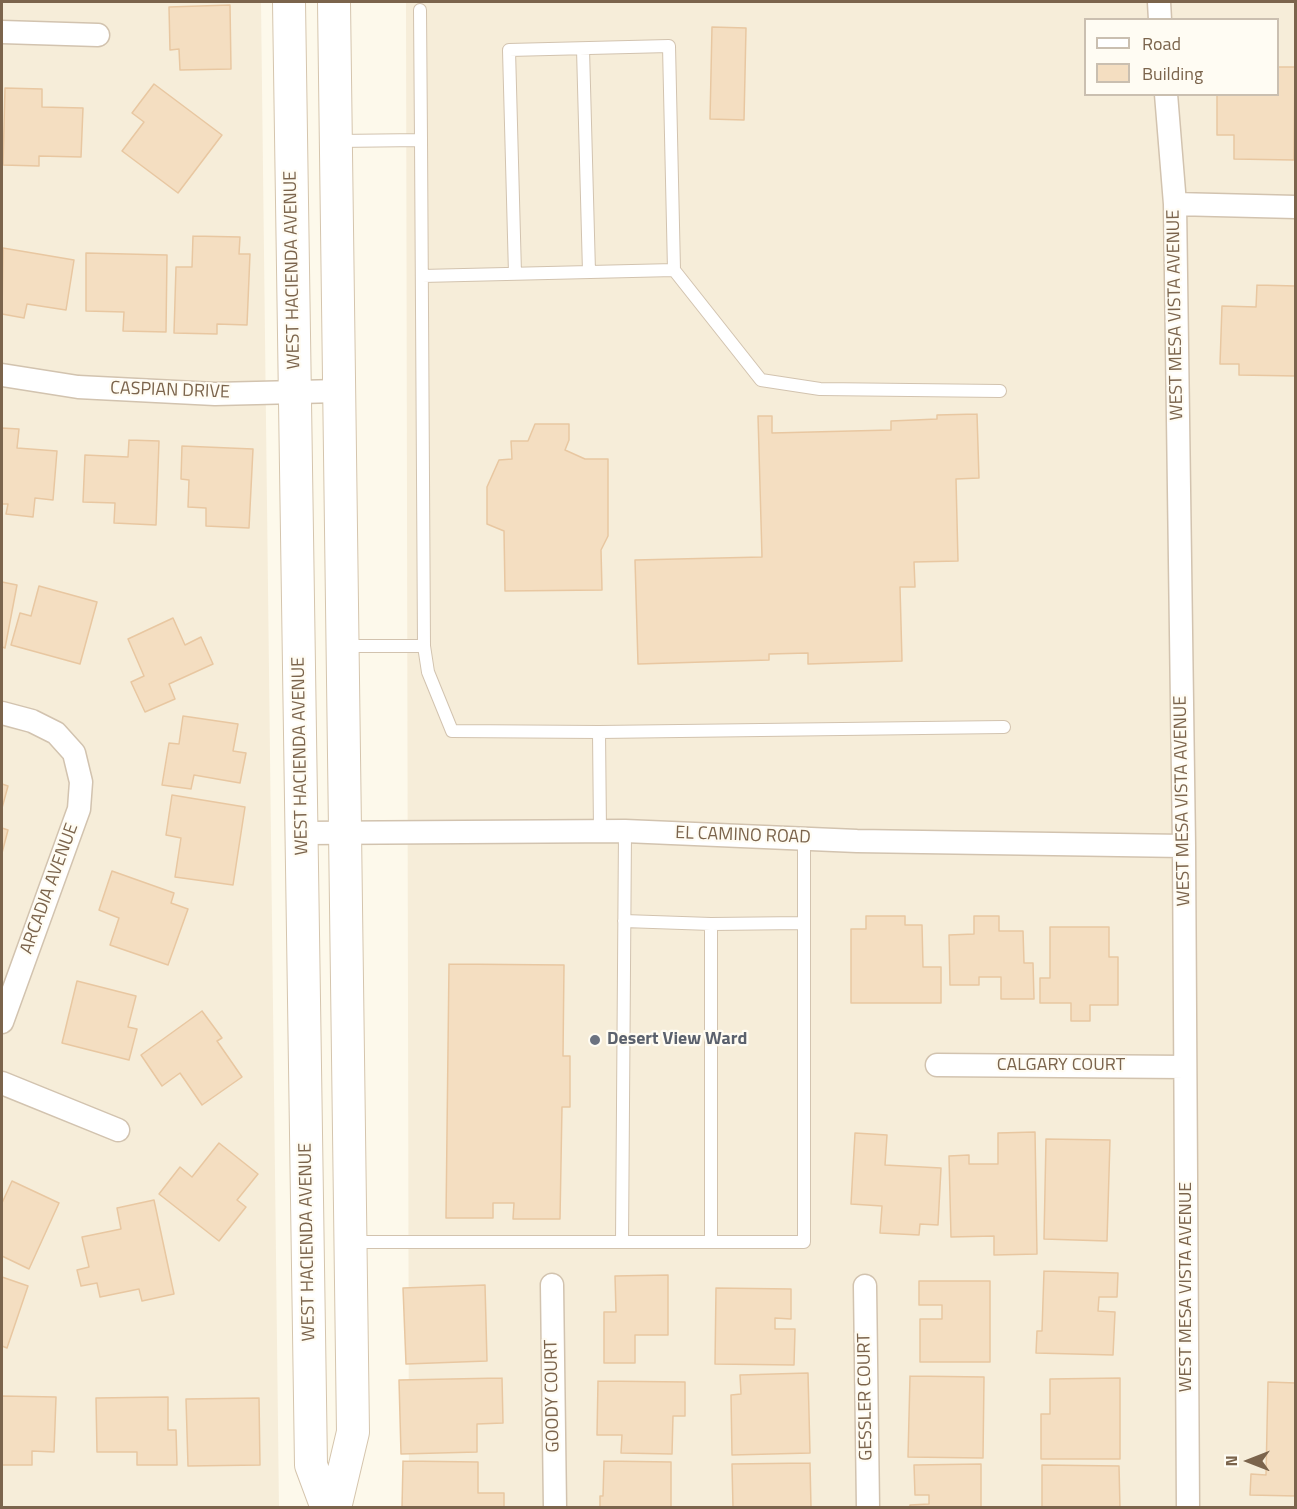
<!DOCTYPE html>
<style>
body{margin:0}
#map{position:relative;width:1297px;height:1509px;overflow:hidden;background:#fdf9eb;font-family:"Titillium Web",sans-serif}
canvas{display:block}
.frame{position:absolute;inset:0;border:3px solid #7b644c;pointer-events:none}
.legend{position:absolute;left:1084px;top:18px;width:195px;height:78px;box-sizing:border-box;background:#fffcf3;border:2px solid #cabfb0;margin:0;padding:8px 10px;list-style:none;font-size:18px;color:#7b644c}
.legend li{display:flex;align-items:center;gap:12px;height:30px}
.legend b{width:30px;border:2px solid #cabfb0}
.north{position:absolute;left:1219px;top:1431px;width:60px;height:60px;-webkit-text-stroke:4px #fffcf3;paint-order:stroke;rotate:270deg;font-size:16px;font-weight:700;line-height:24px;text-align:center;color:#7b644c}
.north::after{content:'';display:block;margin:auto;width:21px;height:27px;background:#7b644c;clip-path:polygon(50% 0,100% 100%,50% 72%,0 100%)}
</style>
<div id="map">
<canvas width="1297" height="1509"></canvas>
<div class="frame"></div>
<ul class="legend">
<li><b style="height:8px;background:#fff"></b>Road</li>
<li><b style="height:16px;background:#f4dec1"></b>Building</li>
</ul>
<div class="north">N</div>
</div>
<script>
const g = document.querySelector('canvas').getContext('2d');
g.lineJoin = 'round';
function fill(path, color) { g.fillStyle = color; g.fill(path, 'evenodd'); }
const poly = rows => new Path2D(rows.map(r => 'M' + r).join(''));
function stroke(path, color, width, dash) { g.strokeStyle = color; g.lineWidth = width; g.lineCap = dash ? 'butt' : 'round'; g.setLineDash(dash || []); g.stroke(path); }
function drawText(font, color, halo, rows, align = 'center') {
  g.font = font + ' "Titillium Web",sans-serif'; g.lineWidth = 4.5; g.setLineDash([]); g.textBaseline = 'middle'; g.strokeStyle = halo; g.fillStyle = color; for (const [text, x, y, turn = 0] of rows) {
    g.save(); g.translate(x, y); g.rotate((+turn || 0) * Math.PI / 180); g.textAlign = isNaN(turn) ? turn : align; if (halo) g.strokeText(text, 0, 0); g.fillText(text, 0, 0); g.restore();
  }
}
fill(poly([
 [2,2,261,2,279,1507,2,1508],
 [406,2,1295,2,1295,1507,409,1507],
 [1086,20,1278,20,1278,94,1086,94]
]), '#f6edd9');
const building = poly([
 [230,5,231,69,180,70,179,49,170,50,169,7,230,5],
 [712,27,746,28,744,120,710,119,712,27],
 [1278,67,1295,67,1294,160,1234,159,1234,135,1217,135,1217,94,1278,94,1278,67],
 [154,84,222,135,178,193,122,151,144,122,132,113,154,84],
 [5,88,42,89,42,107,83,108,81,157,39,156,39,166,3,165,5,88],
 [193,236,240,237,239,254,250,254,247,325,217,324,217,334,174,333,176,267,192,267,193,236],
 [3,248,74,260,66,310,27,304,24,318,2,314,3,248],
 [86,253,167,255,166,332,123,331,124,312,86,311,86,253],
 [1257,285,1296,286,1296,376,1239,375,1239,364,1220,364,1222,306,1256,307,1257,285],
 [977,414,979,478,956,479,958,561,914,562,915,587,900,587,902,661,808,664,808,653,769,654,769,660,638,664,635,560,762,557,758,416,772,416,772,433,891,430,891,421,937,419,937,415,977,414],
 [535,424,569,424,569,440,565,450,585,459,608,459,608,536,601,550,602,590,505,591,504,531,487,524,487,487,499,460,512,459,511,441,528,441,535,424],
 [2,428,19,429,17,448,57,451,53,500,35,498,33,517,6,514,8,504,2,504,2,428],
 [129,440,159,441,156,525,114,523,115,503,83,502,85,455,128,457,129,440],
 [182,446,253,449,249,528,206,526,206,508,188,507,189,480,181,479,182,446],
 [2,582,17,585,5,648,2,647,2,582],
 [39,586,97,602,80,664,11,645,20,613,31,616,39,586],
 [173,618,185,645,201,637,213,664,169,684,175,699,145,712,131,682,144,676,128,639,173,618],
 [183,716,238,724,233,751,246,753,240,783,194,775,191,789,162,785,169,743,179,744,183,716],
 [2,784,8,786,2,808,2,784],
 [172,795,245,807,233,885,175,877,181,838,166,835,172,795],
 [2,828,8,830,2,853,2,828],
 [112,871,174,893,171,903,188,909,168,965,110,945,119,918,99,910,112,871],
 [866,916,905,916,905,925,922,925,923,967,941,967,941,1003,851,1003,851,929,866,929,866,916],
 [974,916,999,916,999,931,1023,931,1024,963,1033,963,1034,999,1001,999,1001,977,979,977,979,985,950,985,949,935,974,934,974,916],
 [1050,927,1109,927,1109,957,1118,957,1118,1005,1090,1005,1090,1021,1071,1021,1071,1003,1040,1003,1040,978,1050,978,1050,927],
 [449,964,564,965,563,1056,570,1056,570,1107,562,1107,560,1219,513,1219,514,1203,493,1203,493,1218,446,1218,449,964],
 [77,981,136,996,128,1027,137,1029,129,1060,62,1043,77,981],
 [202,1011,222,1038,217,1041,242,1077,202,1105,180,1073,162,1086,141,1055,202,1011],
 [1035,1132,1037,1254,994,1255,994,1236,951,1237,949,1156,969,1155,969,1164,998,1164,998,1133,1035,1132],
 [855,1133,887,1135,885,1165,941,1168,938,1225,920,1224,919,1235,880,1233,882,1206,851,1204,855,1133],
 [1046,1139,1110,1140,1107,1241,1044,1239,1046,1139],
 [219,1143,258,1174,237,1200,246,1207,219,1241,159,1194,180,1167,192,1177,219,1143],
 [12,1181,59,1203,29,1269,2,1256,2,1203,12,1181],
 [154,1200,174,1294,142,1301,139,1289,100,1297,97,1283,81,1286,77,1270,89,1267,82,1237,121,1229,117,1208,154,1200],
 [1044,1271,1118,1273,1117,1297,1099,1297,1098,1311,1115,1312,1113,1355,1036,1353,1037,1331,1042,1331,1044,1271],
 [668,1275,668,1335,635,1335,635,1363,604,1363,604,1312,616,1312,615,1276,668,1275],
 [2,1277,28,1286,7,1348,2,1346,2,1277],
 [919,1281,990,1281,990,1362,920,1362,920,1319,942,1319,942,1305,919,1305,919,1281],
 [485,1285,487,1361,406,1364,403,1288,485,1285],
 [716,1288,791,1289,791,1319,775,1318,775,1329,795,1329,794,1365,715,1364,716,1288],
 [808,1373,810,1453,732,1455,731,1395,741,1394,740,1375,808,1373],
 [910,1376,984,1377,983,1458,908,1457,910,1376],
 [502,1378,503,1423,477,1424,477,1452,401,1454,399,1380,502,1378],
 [1120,1378,1120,1459,1041,1459,1041,1414,1050,1414,1050,1379,1120,1378],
 [598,1381,685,1382,685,1416,673,1416,672,1454,621,1453,622,1435,597,1435,598,1381],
 [1268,1382,1296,1383,1296,1496,1250,1495,1251,1474,1266,1475,1268,1382],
 [2,1396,56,1397,54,1452,32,1451,32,1465,2,1465,2,1396],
 [168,1397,168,1430,176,1430,177,1465,137,1465,137,1452,97,1452,96,1398,168,1397],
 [259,1398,260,1465,188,1466,186,1399,259,1398],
 [403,1461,478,1462,478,1493,504,1493,504,1508,402,1508,403,1461],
 [604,1461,671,1462,671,1508,600,1508,600,1496,603,1496,604,1461],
 [810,1463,811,1508,733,1508,732,1464,810,1463],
 [981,1464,981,1508,910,1508,910,1505,929,1504,929,1495,915,1495,914,1465,981,1464],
 [1042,1465,1119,1466,1120,1508,1042,1508,1042,1465]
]);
fill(building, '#f4dec1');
stroke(building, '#e8c7a1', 1.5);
const lane = poly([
 [420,10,421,140],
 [583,49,589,272],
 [337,141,421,140,424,646,428,672,452,731,599,732],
 [674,270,761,380,820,389,1000,391],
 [422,276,674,270,669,46,509,50,515,274],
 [344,646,424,646],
 [600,831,599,732,1004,727],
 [624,921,711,924],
 [351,1242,804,1242,804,839],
 [622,1242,625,831],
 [711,1242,711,924,804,923]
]);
const street = poly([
 [1159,2,1160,20],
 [2,32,98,35],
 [1166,94,1175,204,1184,846,1188,1508],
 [1175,204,1296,207],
 [2,375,78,387,215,394,339,391],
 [2,713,32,721,56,733,74,753,81,782,79,809,2,1022],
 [302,833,625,831,857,841,1184,846],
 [937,1065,1185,1067],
 [2,1083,118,1130],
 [552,1285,555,1508],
 [865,1286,868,1508]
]);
const secondary = poly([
 [289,2,311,1465,327,1508],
 [334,2,353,1432,335,1508]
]);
stroke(lane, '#d2c3af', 14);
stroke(street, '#d2c3af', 25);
stroke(secondary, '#d5c5ad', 34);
stroke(lane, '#fff', 12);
stroke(street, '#fff', 22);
stroke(secondary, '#fff', 32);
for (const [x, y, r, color] of [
 [595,1040,6,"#6b7280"]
]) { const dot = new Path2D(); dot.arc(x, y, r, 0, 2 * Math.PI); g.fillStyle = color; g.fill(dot); stroke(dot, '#fffcf3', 2); }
drawText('18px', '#7b644c', '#fffcf3', [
 ["WEST HACIENDA AVENUE",293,270,-91],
 ["WEST MESA VISTA AVENUE",1176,315,-91],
 ["CASPIAN DRIVE",170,391,2],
 ["WEST HACIENDA AVENUE",301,756,-91],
 ["WEST MESA VISTA AVENUE",1183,801,-91],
 ["EL CAMINO ROAD",743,836,2],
 ["ARCADIA AVENUE",50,889,-70],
 ["CALGARY COURT",1061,1066],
 ["WEST HACIENDA AVENUE",308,1242,-91],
 ["WEST MESA VISTA AVENUE",1187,1287,-90],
 ["GOODY COURT",553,1396,-91],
 ["GESSLER COURT",866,1397,-91]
]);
drawText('bold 18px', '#5b616d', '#fffcf3', [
 ["Desert View Ward",607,1040]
], 'left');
</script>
